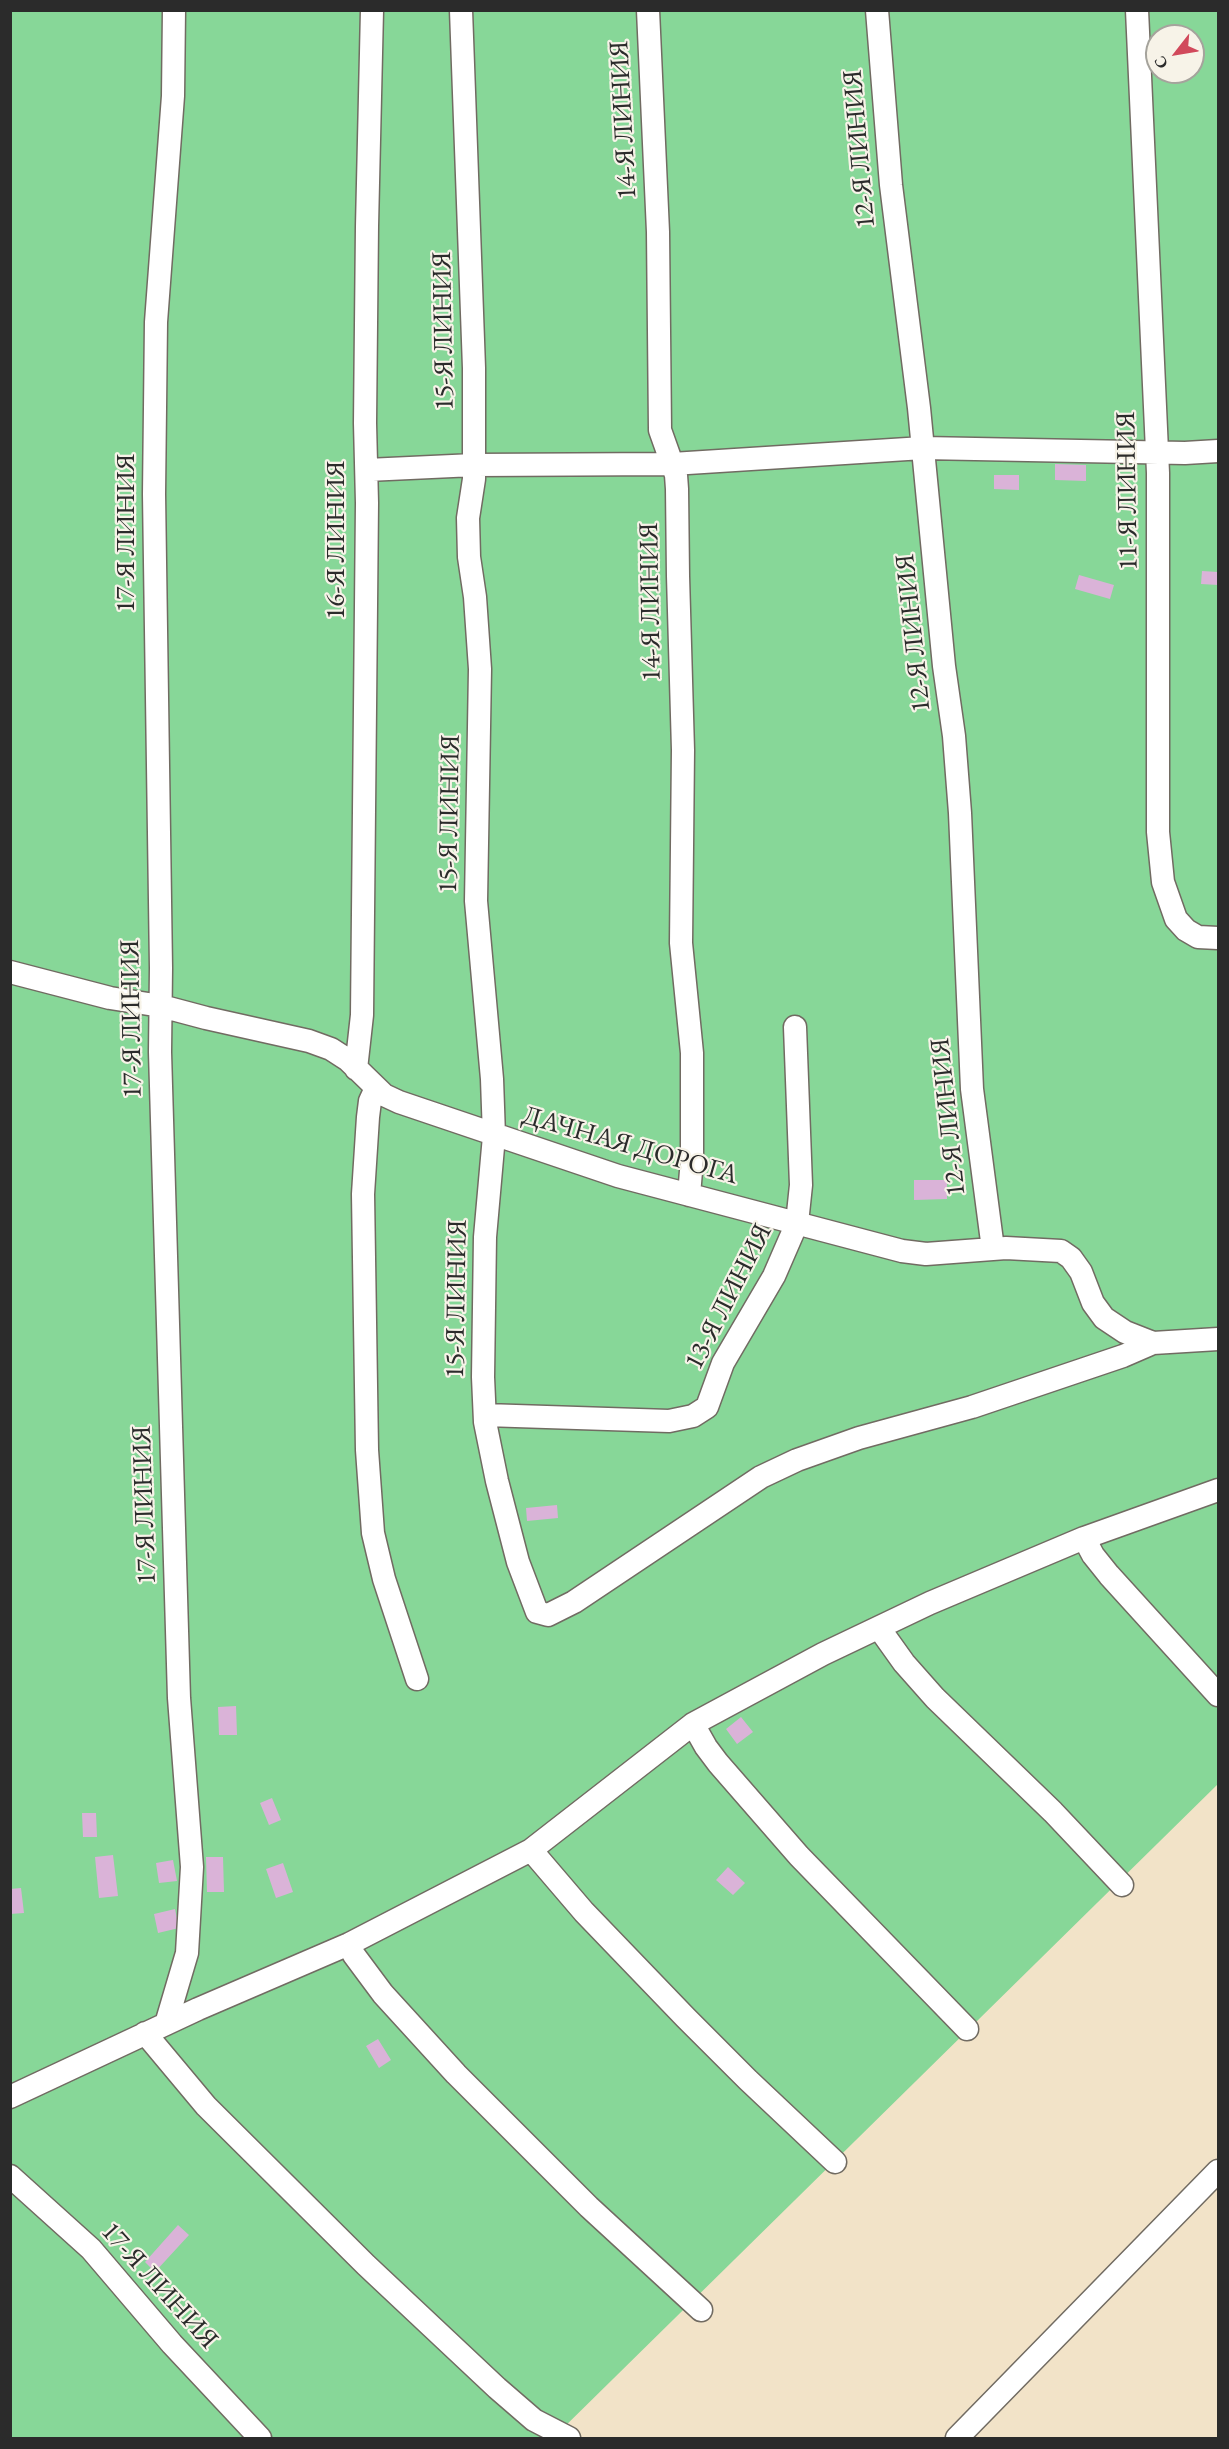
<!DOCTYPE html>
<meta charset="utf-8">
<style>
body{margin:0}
#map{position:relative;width:1229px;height:2449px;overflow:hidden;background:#f2e3c8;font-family:"EB Garamond",serif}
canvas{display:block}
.frame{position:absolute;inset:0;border:12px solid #2b2b2b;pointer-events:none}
.north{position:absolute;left:1145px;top:24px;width:60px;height:60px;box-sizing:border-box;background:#f7f3e8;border:2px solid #a5a39c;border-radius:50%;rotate:239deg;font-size:16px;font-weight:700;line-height:24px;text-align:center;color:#2b2b2b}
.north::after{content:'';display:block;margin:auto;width:21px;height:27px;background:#d1495b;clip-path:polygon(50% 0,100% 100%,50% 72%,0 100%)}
</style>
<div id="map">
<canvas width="1229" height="2449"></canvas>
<div class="frame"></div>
<div class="north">С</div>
</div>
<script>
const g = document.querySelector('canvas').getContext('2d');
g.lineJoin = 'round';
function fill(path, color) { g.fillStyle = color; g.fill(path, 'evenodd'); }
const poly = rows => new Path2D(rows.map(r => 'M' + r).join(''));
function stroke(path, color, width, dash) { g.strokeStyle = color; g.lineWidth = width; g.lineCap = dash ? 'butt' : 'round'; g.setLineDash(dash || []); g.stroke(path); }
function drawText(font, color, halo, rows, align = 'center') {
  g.font = font + ' "EB Garamond",serif'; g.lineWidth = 4.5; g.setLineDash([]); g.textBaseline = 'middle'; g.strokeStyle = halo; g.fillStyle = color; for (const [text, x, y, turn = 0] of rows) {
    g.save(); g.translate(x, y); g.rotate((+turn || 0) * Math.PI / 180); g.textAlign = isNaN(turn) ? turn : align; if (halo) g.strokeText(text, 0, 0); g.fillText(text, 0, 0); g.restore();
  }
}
fill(poly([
 [11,11,1218,11,1218,1784,553,2438,11,2438],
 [1157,36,1193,36,1193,72,1157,72]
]), '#87d798');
fill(poly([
 [1055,464,1086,465,1086,481,1055,480],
 [994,475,1019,475,1019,490,994,489],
 [1202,571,1218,572,1218,585,1201,584],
 [1079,575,1114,585,1110,599,1075,589],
 [914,1180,947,1180,947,1199,914,1200],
 [557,1505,558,1518,527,1521,526,1508],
 [236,1706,237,1735,219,1735,218,1707],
 [741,1717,753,1732,737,1744,726,1729],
 [272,1798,281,1820,269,1825,260,1803],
 [82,1813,96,1813,97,1837,83,1837],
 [113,1855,118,1896,99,1898,95,1857],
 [206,1857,223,1857,224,1892,207,1892],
 [173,1860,177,1881,159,1883,156,1863],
 [283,1863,293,1892,276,1898,266,1869],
 [728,1867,745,1883,733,1895,716,1880],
 [21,1888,24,1913,10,1914,10,1889],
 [175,1909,179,1928,158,1933,154,1914],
 [378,2039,391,2060,379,2068,366,2046],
 [178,2225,189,2235,155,2272,145,2262]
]), '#dab3d8');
const minor = poly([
 [461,10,474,368,474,479,468,518,469,557,475,597,480,669,476,901,492,1079,494,1136,485,1237,483,1377,485,1422,497,1481,518,1562,537,1612,548,1615,574,1602,761,1477,797,1460,859,1438,972,1407,1123,1356,1153,1343],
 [648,10,658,232,660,430,676,475,677,489,678,576,683,750,681,943,692,1053,692,1159,689,1195],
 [877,10,891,185,919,408,944,666,954,736,960,813,972,1089,993,1249],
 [1137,10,1158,473,1158,832,1163,882,1176,919,1186,930,1198,937,1218,938],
 [367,470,474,465,672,464,923,448,1185,453,1218,451],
 [10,972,110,998,161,1006,206,1018,309,1041,331,1049,348,1060,384,1095,399,1102,618,1176,902,1251,926,1254,1006,1248,1061,1251,1071,1258,1081,1272,1093,1303,1104,1318,1125,1332,1153,1343,1218,1339],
 [356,1069,362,1015,367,503,365,423,367,226,372,10],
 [376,1088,370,1101,368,1117,363,1194,367,1450,373,1533,384,1579,417,1679],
 [485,1415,669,1421,693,1416,707,1407,723,1363,774,1276,797,1223,801,1185,795,1027],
 [1084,1538,1093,1555,1109,1575,1218,1695],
 [879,1628,904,1663,935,1698,1053,1812,1122,1885],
 [693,1724,706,1747,718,1763,799,1856,967,2029],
 [531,1850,584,1912,686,2018,748,2080,835,2162],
 [349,1944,354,1955,383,1994,456,2074,589,2207,701,2310],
 [166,2024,187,1953,192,1867,179,1698,160,1052,161,968,154,494,156,322,173,96,174,10],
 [145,2033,206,2106,366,2265,497,2388,534,2420,569,2438],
 [10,2097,198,2009,349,1944,531,1850,693,1724,823,1654,930,1603,1084,1538,1218,1490],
 [10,2176,91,2249,172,2344,260,2438],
 [957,2438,1218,2171]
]);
stroke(minor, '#716b62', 25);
stroke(minor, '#fff', 22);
drawText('27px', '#2b2b2b', '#f7f3e8', [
 ["14-Я ЛИНИЯ",624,120,-93],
 ["12-Я ЛИНИЯ",860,149,-95],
 ["15-Я ЛИНИЯ",444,331,-91],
 ["11-Я ЛИНИЯ",1128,491,-91],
 ["17-Я ЛИНИЯ",127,533,-90],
 ["16-Я ЛИНИЯ",337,540,-90],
 ["14-Я ЛИНИЯ",651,602,-91],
 ["12-Я ЛИНИЯ",914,633,-96],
 ["15-Я ЛИНИЯ",450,814,-89],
 ["17-Я ЛИНИЯ",132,1019,-91],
 ["12-Я ЛИНИЯ",949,1117,-96],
 ["ДАЧНАЯ ДОРОГА",630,1146,16],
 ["13-Я ЛИНИЯ",729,1297,-63],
 ["15-Я ЛИНИЯ",457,1299,-89],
 ["17-Я ЛИНИЯ",145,1505,-92],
 ["17-Я ЛИНИЯ",159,2286,48]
]);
</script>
